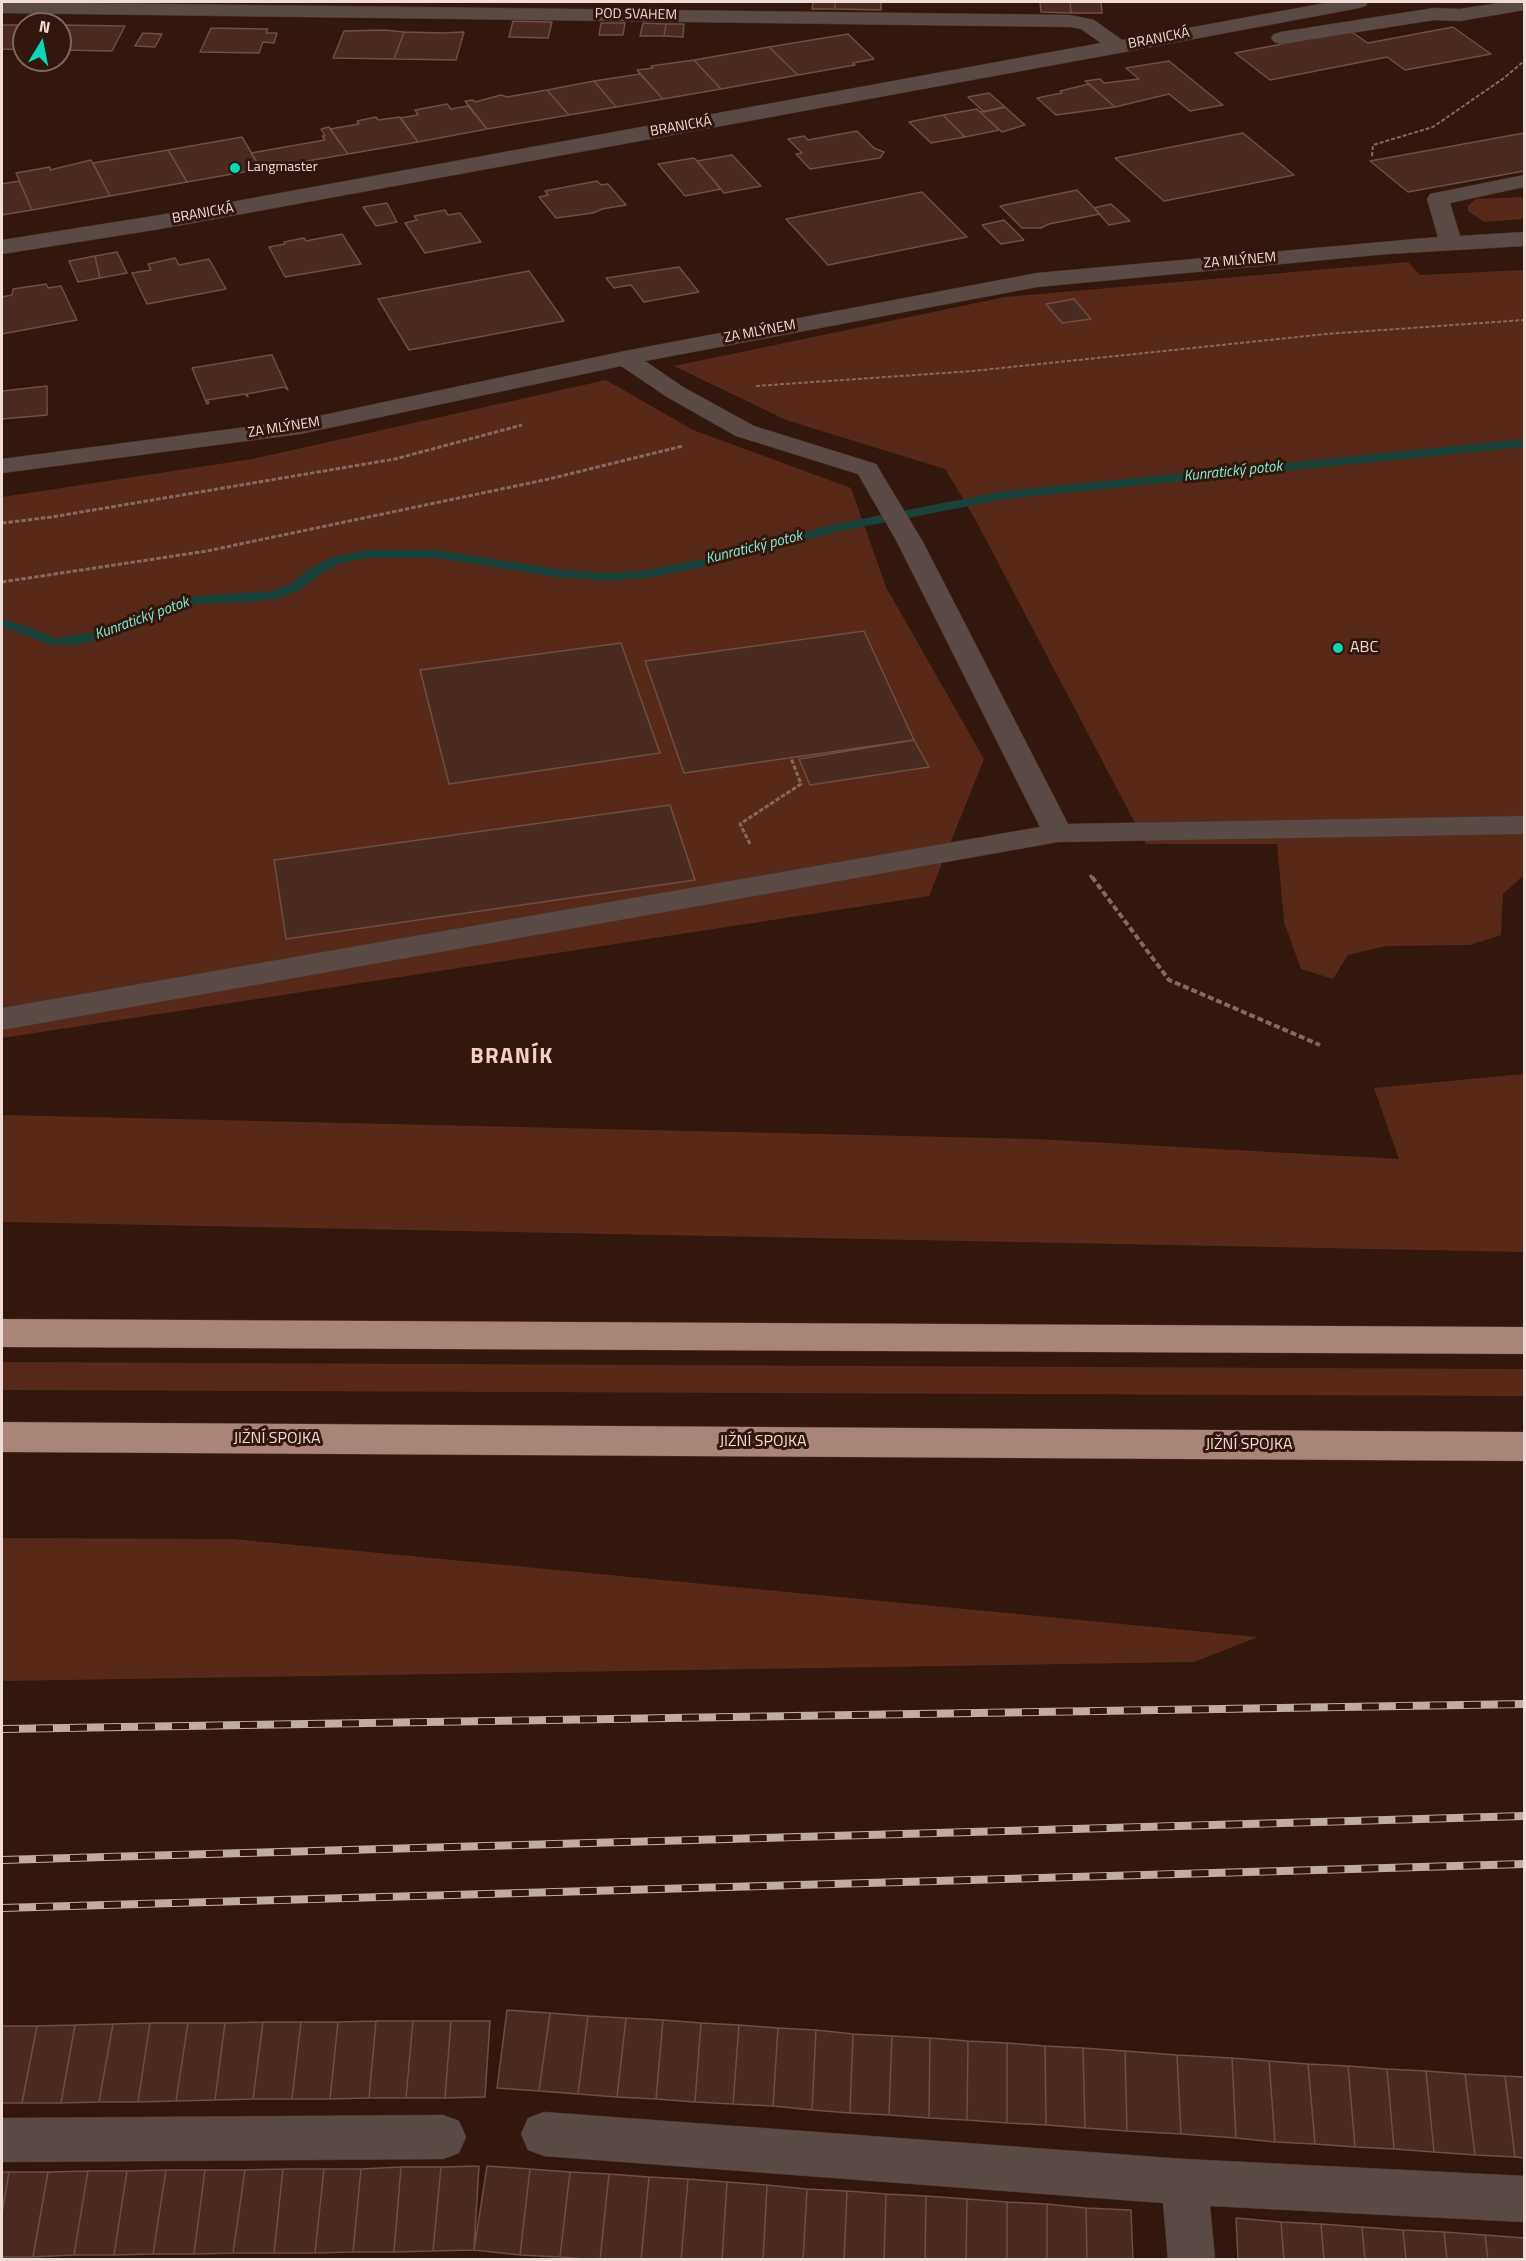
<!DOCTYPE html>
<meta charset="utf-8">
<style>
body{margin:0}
#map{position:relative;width:1526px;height:2261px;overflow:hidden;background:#32170e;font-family:"Titillium Web",sans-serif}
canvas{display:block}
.frame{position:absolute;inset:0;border:3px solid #f0dcd6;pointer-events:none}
.north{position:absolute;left:12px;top:12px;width:60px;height:60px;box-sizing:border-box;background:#32170e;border:2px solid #7e665e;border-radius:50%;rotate:10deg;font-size:16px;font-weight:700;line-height:24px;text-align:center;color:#f0dcd6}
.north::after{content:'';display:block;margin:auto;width:21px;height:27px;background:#10d5b4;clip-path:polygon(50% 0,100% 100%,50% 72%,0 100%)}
</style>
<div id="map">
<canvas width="1526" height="2261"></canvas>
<div class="frame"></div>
<div class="north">N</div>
</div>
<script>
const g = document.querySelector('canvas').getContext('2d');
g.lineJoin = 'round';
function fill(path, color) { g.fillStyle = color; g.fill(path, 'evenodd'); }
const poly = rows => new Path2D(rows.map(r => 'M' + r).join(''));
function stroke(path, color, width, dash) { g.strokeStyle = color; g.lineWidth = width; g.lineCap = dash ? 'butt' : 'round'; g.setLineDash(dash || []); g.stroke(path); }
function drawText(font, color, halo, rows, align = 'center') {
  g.font = font + ' "Titillium Web",sans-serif'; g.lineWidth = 6; g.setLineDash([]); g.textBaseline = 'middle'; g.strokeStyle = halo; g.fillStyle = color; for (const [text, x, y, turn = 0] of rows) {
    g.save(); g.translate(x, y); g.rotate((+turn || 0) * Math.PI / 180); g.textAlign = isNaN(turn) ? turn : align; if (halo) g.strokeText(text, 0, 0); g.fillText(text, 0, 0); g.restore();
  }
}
fill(poly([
 [1524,197,1524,219,1484,222,1468,211,1468,206,1476,199],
 [1408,262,1420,275,1524,270,1524,875,1503,894,1501,935,1470,945,1386,946,1348,955,1333,979,1301,969,1284,922,1277,844,1146,844,974,517,945,469,786,420,674,366,1005,297],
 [1074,299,1090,319,1062,323,1046,304],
 [606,380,693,430,851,488,886,587,984,759,929,896,2,1038,2,497,252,459],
 [1524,1074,1524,1252,2,1222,2,1115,1036,1139,1399,1159,1374,1088],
 [2,1362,1524,1369,1524,1396,2,1390],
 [2,1538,233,1539,1258,1637,1194,1662,2,1681]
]), '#582819');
fill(poly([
 [1524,439,1524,447,1005,499,836,532,704,567,647,578,608,581,556,577,437,558,368,558,341,563,322,573,300,590,280,598,254,602,196,604,110,638,75,645,51,645,2,627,2,618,57,638,101,631,194,596,272,591,290,584,312,567,332,557,368,550,437,550,556,569,608,573,647,570,703,559,835,524,1005,491,1524,439]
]), '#19433a');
const building = poly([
 [813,2,835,2,835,9,812,9,813,2],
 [835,2,881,2,881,10,835,9,835,2],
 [1040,2,1070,2,1071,13,1041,12,1040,2],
 [1070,2,1101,2,1102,13,1071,13,1070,2],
 [513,21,552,22,548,38,509,37,513,21],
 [601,23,625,23,623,35,599,35,601,23],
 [643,23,666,24,664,36,640,36,643,23],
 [666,24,684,24,683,37,664,36,666,24],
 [2,25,24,25,24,50,2,49,2,25],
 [60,25,125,26,112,51,60,50,60,25],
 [1453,27,1491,54,1405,70,1387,57,1270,80,1235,53,1350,31,1368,43,1453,27],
 [211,28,268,29,266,33,277,33,274,43,263,42,259,53,200,52,211,28],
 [384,30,404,32,394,59,333,58,344,31,384,30],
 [404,32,443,33,464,32,456,60,394,59,404,32],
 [143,33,162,34,155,47,135,46,143,33],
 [848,34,874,59,853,63,855,65,798,75,769,47,848,34],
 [769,47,798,75,721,89,694,60,769,47],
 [694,60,721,89,663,99,637,70,653,68,651,66,694,60],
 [1169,61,1223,105,1190,111,1169,94,1115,107,1085,81,1100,79,1104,83,1139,79,1126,68,1169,61],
 [640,74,663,99,616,107,594,81,640,74],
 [594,81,616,107,569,115,547,90,594,81],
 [1089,84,1115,107,1056,115,1037,98,1062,93,1060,91,1089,84],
 [547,90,569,115,487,129,465,101,473,100,475,102,501,95,507,97,547,90],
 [989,93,1005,107,984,112,968,97,989,93],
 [447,104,451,109,468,106,487,129,418,142,400,118,418,115,415,110,447,104],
 [1005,107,1025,125,1002,132,980,112,1005,107],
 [977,109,999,130,965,137,943,115,977,109],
 [943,115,965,137,931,143,909,122,943,115],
 [376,117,378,120,400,117,418,142,348,154,330,129,359,124,357,121,376,117],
 [329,127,348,154,261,169,251,153,325,140,322,136,325,136,321,129,329,127],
 [857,131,874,148,884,152,880,158,810,169,796,154,802,153,788,139,804,136,808,140,857,131],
 [1243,133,1294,175,1164,201,1115,158,1243,133],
 [1524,133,1524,171,1408,192,1370,161,1524,133],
 [242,137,261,169,187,182,168,150,242,137],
 [168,150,187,182,110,196,93,163,168,150],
 [732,155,761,186,724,193,697,161,732,155],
 [694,158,697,161,721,189,685,196,658,164,694,158],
 [91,160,110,196,32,210,16,173,50,167,50,170,91,160],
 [19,181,32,210,2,215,2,184,19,181],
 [597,181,601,185,608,184,626,205,602,209,593,213,556,218,539,197,548,195,545,191,597,181],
 [1077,190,1100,214,1049,224,1041,228,1022,228,1000,206,1077,190],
 [922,192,967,237,828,265,786,219,922,192],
 [387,203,397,222,376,226,363,207,387,203],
 [1111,204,1130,221,1109,225,1094,208,1111,204],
 [445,210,448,215,460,213,481,242,425,253,405,223,417,220,414,216,445,210],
 [1004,220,1024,240,1001,244,982,225,1004,220],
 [342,234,361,264,285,277,269,247,285,244,284,242,304,238,306,241,342,234],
 [117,252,127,273,100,278,95,256,117,252],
 [95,256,100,278,78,282,69,261,95,256],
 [175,258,179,265,209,259,226,289,147,304,132,273,151,270,148,264,175,258],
 [679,267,699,292,644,302,631,285,614,288,606,278,679,267],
 [529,271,564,321,409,350,378,299,529,271],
 [46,284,48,288,61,286,77,320,2,334,2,297,12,295,13,289,46,284],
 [1074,299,1091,319,1062,323,1046,304,1074,299],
 [270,355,272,355,288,390,284,387,247,394,248,397,245,394,207,400,209,403,207,404,192,368,270,355],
 [47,386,47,415,2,419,2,391,47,386],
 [864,631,914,740,684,773,645,661,864,631],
 [621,643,660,753,449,784,420,670,621,643],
 [914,740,929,767,810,785,799,759,914,740],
 [670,805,695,880,286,939,274,860,670,805],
 [507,2010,550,2013,539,2091,497,2088,507,2010],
 [550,2013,588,2016,578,2094,539,2091,550,2013],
 [588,2016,626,2018,617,2097,578,2094,588,2016],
 [626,2018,663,2020,656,2099,617,2097,626,2018],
 [663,2020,701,2023,695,2102,656,2099,663,2020],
 [376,2021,413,2021,406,2098,369,2098,376,2021],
 [376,2021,369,2098,330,2099,338,2022,376,2021],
 [413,2021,451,2021,445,2098,406,2098,413,2021],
 [451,2021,490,2021,485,2097,445,2098,451,2021],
 [263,2022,301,2022,292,2099,253,2099,263,2022],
 [263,2022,253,2099,215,2100,225,2023,263,2022],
 [301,2022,338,2022,330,2099,292,2099,301,2022],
 [150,2023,188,2023,176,2101,138,2102,150,2023],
 [150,2023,138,2102,99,2102,113,2024,150,2023],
 [188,2023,225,2023,215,2100,176,2101,188,2023],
 [701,2023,739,2025,733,2104,695,2102,701,2023],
 [113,2024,99,2102,61,2103,75,2025,113,2024],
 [75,2025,61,2103,22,2103,37,2026,75,2025],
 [739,2025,778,2028,773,2106,733,2104,739,2025],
 [2,2026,37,2026,22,2103,2,2103,2,2026],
 [778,2028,816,2030,812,2110,773,2106,778,2028],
 [816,2030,853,2034,850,2113,812,2110,816,2030],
 [853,2034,892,2036,889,2115,850,2113,853,2034],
 [892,2036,930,2038,929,2118,889,2115,892,2036],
 [930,2038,968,2041,967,2120,929,2118,930,2038],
 [968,2041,1007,2043,1007,2123,967,2120,968,2041],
 [1007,2043,1045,2046,1046,2125,1007,2123,1007,2043],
 [1045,2046,1083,2048,1085,2128,1046,2125,1045,2046],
 [1083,2048,1125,2051,1127,2131,1085,2128,1083,2048],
 [1125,2051,1177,2055,1181,2134,1127,2131,1125,2051],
 [1177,2055,1232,2058,1236,2138,1181,2134,1177,2055],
 [1232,2058,1269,2061,1275,2142,1236,2138,1232,2058],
 [1269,2061,1308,2064,1315,2144,1275,2142,1269,2061],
 [1308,2064,1348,2066,1355,2147,1315,2144,1308,2064],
 [1348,2066,1387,2069,1394,2149,1355,2147,1348,2066],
 [1387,2069,1426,2071,1434,2152,1394,2149,1387,2069],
 [1426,2071,1465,2074,1475,2155,1434,2152,1426,2071],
 [1465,2074,1505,2076,1515,2157,1475,2155,1465,2074],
 [1505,2076,1524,2077,1524,2158,1515,2157,1505,2076],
 [479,2166,474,2250,433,2251,441,2167,479,2166],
 [487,2166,530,2169,520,2255,474,2250,487,2166],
 [401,2167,394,2252,353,2252,361,2169,401,2167],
 [401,2167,441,2167,433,2251,394,2252,401,2167],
 [283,2169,324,2169,315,2253,274,2253,283,2169],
 [283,2169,274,2253,233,2253,245,2170,283,2169],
 [324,2169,361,2169,353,2252,315,2253,324,2169],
 [530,2169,570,2172,560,2257,520,2255,530,2169],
 [166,2170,153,2254,114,2255,127,2171,166,2170],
 [166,2170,205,2170,194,2254,153,2254,166,2170],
 [205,2170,245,2170,233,2253,194,2254,205,2170],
 [88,2171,74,2255,33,2257,48,2172,88,2171],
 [88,2171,127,2171,114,2255,74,2255,88,2171],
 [2,2172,9,2172,2,2213,2,2172],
 [9,2172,48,2172,33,2257,2,2257,2,2213,9,2172],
 [570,2172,609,2174,600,2260,560,2257,570,2172],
 [609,2174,649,2177,641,2260,600,2260,609,2174],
 [649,2177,688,2179,681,2260,641,2260,649,2177],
 [688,2179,727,2182,722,2260,681,2260,688,2179],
 [727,2182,767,2185,763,2260,722,2260,727,2182],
 [767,2185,807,2189,803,2260,763,2260,767,2185],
 [807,2189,847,2191,844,2260,803,2260,807,2189],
 [847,2191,886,2194,884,2260,844,2260,847,2191],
 [886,2194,926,2196,925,2260,884,2260,886,2194],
 [926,2196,967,2199,966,2260,925,2260,926,2196],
 [967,2199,1007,2202,1007,2260,966,2260,967,2199],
 [1007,2202,1047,2204,1047,2260,1007,2260,1007,2202],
 [1047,2204,1086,2208,1087,2260,1047,2260,1047,2204],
 [1086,2208,1131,2210,1133,2260,1087,2260,1086,2208],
 [1236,2218,1281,2222,1284,2260,1238,2260,1236,2218],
 [1281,2222,1321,2224,1324,2260,1284,2260,1281,2222],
 [1321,2224,1362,2227,1365,2260,1324,2260,1321,2224],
 [1362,2227,1403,2230,1406,2260,1365,2260,1362,2227],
 [1403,2230,1444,2232,1447,2260,1406,2260,1403,2230],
 [1444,2232,1485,2235,1488,2260,1447,2260,1444,2232],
 [1485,2235,1524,2238,1524,2260,1488,2260,1485,2235]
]);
fill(building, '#492b22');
stroke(building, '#6f4e44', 1.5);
const minor = poly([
 [2,2,1070,15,1094,20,1122,40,1331,2,1368,2,1366,6,1359,8,1119,53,160,229,2,254,2,240,160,215,1101,43,1081,29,1070,27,2,13,2,2],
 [1505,2,1524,2,1524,10,1460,21,1434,20,1281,44,1274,42,1271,38,1274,34,1281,32,1434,8,1460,9,1505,2],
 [1524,175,1524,187,1450,203,1460,236,1524,232,1524,246,1387,254,1037,287,645,361,683,387,754,426,876,464,923,542,1068,824,1524,816,1524,834,1058,842,2,1030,2,1008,1040,827,897,542,858,474,736,436,667,397,621,366,300,434,2,473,2,459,300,420,625,351,1037,273,1438,237,1427,199,1430,194,1524,175],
 [544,2112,1184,2159,1524,2176,1524,2222,1210,2206,1215,2260,1168,2260,1163,2203,544,2156,528,2150,521,2134,528,2118,544,2112],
 [443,2115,459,2121,466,2137,459,2153,443,2159,2,2162,2,2118,443,2115]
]);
const highway = poly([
 [2,1319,1524,1327,1524,1354,2,1347,2,1319],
 [2,1422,1524,1432,1524,1461,2,1452,2,1422]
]);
stroke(minor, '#4d332a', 1);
stroke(highway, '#4d332a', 1);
stroke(poly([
 [1372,156,1373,145,1433,127,1504,78,1524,61],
 [756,386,973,371,1326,334,1524,320]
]), '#826a62', 2, [4, 2]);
stroke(poly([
 [2,523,52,517,395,459,522,425],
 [2,582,207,551,549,479,683,446],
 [750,844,740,824,801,784,791,758],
 [1090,875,1093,879]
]), '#826a62', 3, [4.5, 2]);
stroke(poly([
 [1092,877,1169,980,1320,1045]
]), '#826a62', 4, [6, 3]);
fill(minor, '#594a46');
fill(highway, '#a88479');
const rail = poly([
 [2,1729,1524,1704],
 [2,1860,1524,1816],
 [2,1908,1524,1864]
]);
stroke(rail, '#c1aca5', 8);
stroke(rail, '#32170e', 6, [17]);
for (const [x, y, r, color] of [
 [235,168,6,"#10d5b4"],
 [1338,648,6,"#10d5b4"]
]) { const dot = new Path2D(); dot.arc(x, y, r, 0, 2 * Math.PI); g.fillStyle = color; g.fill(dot); stroke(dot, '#32170e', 2); }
drawText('14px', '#f0dcd6', '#32170e', [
 ["POD SVAHEM",636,15,1],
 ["BRANICKÁ",1159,39,-11],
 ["BRANICKÁ",681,127,-10],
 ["BRANICKÁ",203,214,-10],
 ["ZA MLÝNEM",1240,261,-5],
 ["ZA MLÝNEM",760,332,-11],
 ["ZA MLÝNEM",284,428,-9]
]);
drawText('14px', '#f0dcd6', '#32170e', [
 ["Langmaster",247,168]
], 'left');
drawText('italic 15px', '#7df2d6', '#32170e', [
 ["Kunratický potok",1233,472,-6],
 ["Kunratický potok",754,548,-14],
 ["Kunratický potok",142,619,-20]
]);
drawText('16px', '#f0dcd6', '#32170e', [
 ["ABC",1350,648]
], 'left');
drawText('16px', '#f0dcd6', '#32170e', [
 ["JIŽNÍ SPOJKA",277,1439],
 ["JIŽNÍ SPOJKA",763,1442],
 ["JIŽNÍ SPOJKA",1249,1445]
]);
g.letterSpacing = '1.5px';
drawText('bold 22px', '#f7cfc3', '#32170e', [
 ["BRANÍK",512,1058]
]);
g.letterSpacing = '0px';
</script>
